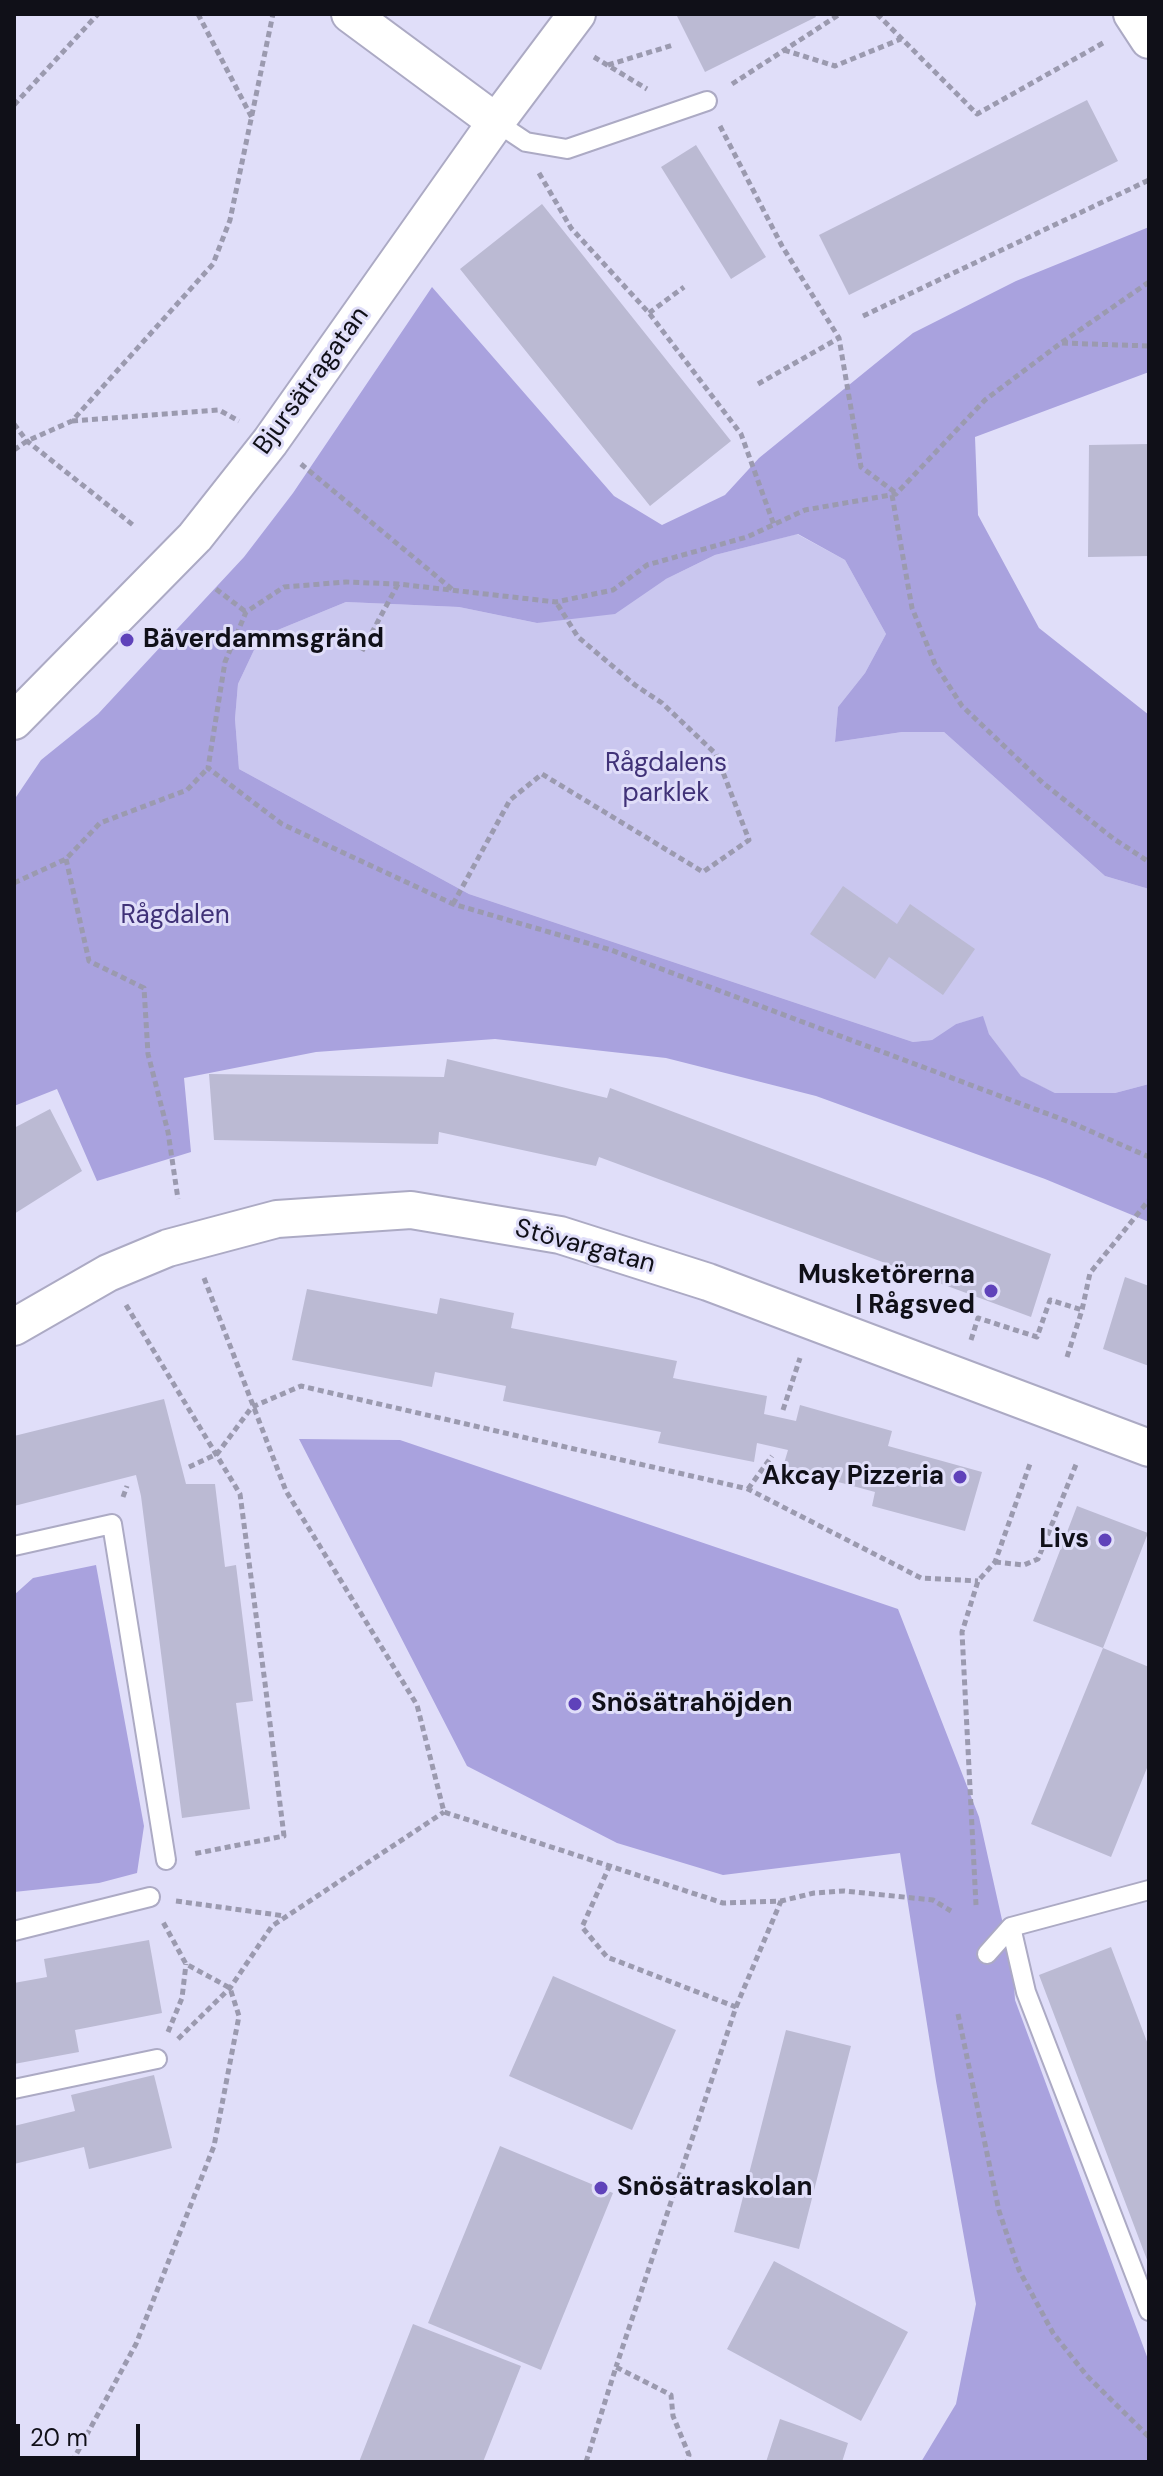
<!DOCTYPE html>
<meta charset="utf-8">
<style>
body{margin:0}
#map{position:relative;width:1163px;height:2476px;overflow:hidden;background:#e0def9;font-family:"DM Sans",sans-serif}
canvas{display:block}
.frame{position:absolute;inset:0;border:16px solid #101018;pointer-events:none}
.scale{position:absolute;left:16px;top:2424px;width:124px;height:36px;box-sizing:border-box;border:4px solid #101018;border-top:0;padding-left:10px;font-size:24px;line-height:28px;white-space:nowrap;color:#101018;-webkit-text-stroke:6px #e0def9;paint-order:stroke}
</style>
<div id="map">
<canvas width="1163" height="2476"></canvas>
<div class="frame"></div>
<div class="scale">20 m</div>
</div>
<script>
const g = document.querySelector('canvas').getContext('2d');
g.lineJoin = 'round';
function fill(path, color) { g.fillStyle = color; g.fill(path, 'evenodd'); }
const poly = rows => new Path2D(rows.map(r => 'M' + r).join(''));
function stroke(path, color, width, dash) { g.strokeStyle = color; g.lineWidth = width; g.lineCap = dash ? 'butt' : 'round'; g.setLineDash(dash || []); g.stroke(path); }
function drawText(font, color, halo, rows, align = 'center') {
  g.font = font + ' "DM Sans",sans-serif'; g.lineWidth = 6; g.setLineDash([]); g.textBaseline = 'middle'; g.strokeStyle = halo; g.fillStyle = color; for (const [text, x, y, turn = 0] of rows) {
    g.save(); g.translate(x, y); g.rotate((+turn || 0) * Math.PI / 180); g.textAlign = isNaN(turn) ? turn : align; if (halo) g.strokeText(text, 0, 0); g.fillText(text, 0, 0); g.restore();
  }
}
fill(poly([
 [797,534,845,560,886,634,865,673,838,707,835,742,902,732,944,732,1105,876,1149,889,1149,1084,1115,1093,1055,1093,1021,1077,989,1034,982,1017,956,1024,932,1040,913,1042,469,894,239,769,235,719,238,684,255,648,268,634,346,602,459,607,537,623,666,579,715,555]
]), '#cac7ef');
fill(poly([
 [1149,227,1149,372,975,437,978,515,1039,628,1149,715,1149,889,1105,876,944,732,902,732,835,742,838,707,865,673,886,634,845,560,798,534,715,555,666,579,615,614,537,623,459,607,346,602,268,634,255,648,238,684,235,719,239,769,469,894,913,1042,932,1040,956,1024,983,1016,989,1034,1021,1076,1055,1093,1115,1093,1149,1084,1149,1222,1045,1179,816,1096,666,1058,495,1039,316,1052,184,1078,191,1152,97,1181,57,1089,14,1106,14,800,41,760,98,714,244,557,293,493,432,287,614,496,662,525,725,495,759,458,913,333,1016,281],
 [299,1439,400,1440,898,1609,979,1817,1013,1969,1015,2000,1149,2362,1149,2462,921,2462,956,2404,976,2304,936,2081,900,1853,723,1875,617,1843,467,1766],
 [96,1565,144,1826,137,1873,99,1883,14,1892,14,1595,33,1578]
]), '#a9a2de');
fill(poly([
 [676,14,814,14,816,17,705,72],
 [1087,100,1118,161,849,295,819,235],
 [696,145,766,257,731,279,661,167],
 [542,204,731,441,650,506,460,269],
 [1149,444,1149,556,1088,557,1089,445],
 [843,886,897,924,910,904,975,949,943,995,889,957,875,979,810,934],
 [447,1059,607,1098,610,1088,1051,1254,1031,1317,599,1157,596,1166,439,1132,438,1144,214,1140,209,1074,444,1077],
 [50,1109,82,1171,14,1214,14,1128],
 [1125,1277,1149,1286,1149,1366,1103,1349],
 [307,1289,437,1314,440,1298,514,1313,511,1328,677,1361,673,1378,767,1396,764,1414,796,1421,800,1405,892,1431,888,1446,982,1472,965,1531,872,1506,875,1492,783,1467,788,1450,757,1443,754,1462,658,1443,661,1432,503,1401,506,1386,435,1372,432,1387,292,1360],
 [164,1399,186,1484,215,1484,225,1567,236,1565,253,1701,236,1703,250,1809,182,1818,141,1496,136,1475,14,1506,14,1436],
 [1077,1506,1148,1533,1103,1648,1149,1667,1149,1763,1111,1857,1031,1824,1103,1648,1033,1621],
 [149,1940,162,2013,75,2030,79,2052,14,2064,14,1983,47,1977,44,1959],
 [1111,1947,1149,2047,1149,2265,1039,1975],
 [553,1976,676,2030,632,2130,509,2076],
 [786,2030,851,2046,799,2249,734,2232],
 [154,2075,172,2148,89,2169,84,2147,14,2164,14,2126,75,2111,71,2095],
 [500,2146,613,2193,541,2370,428,2323],
 [774,2261,908,2332,861,2421,727,2349],
 [413,2324,521,2366,483,2462,359,2462],
 [780,2419,848,2443,842,2462,766,2462]
]), '#bbbad3');
const service = poly([
 [496,122,526,142,567,149,707,101],
 [14,1546,112,1524,166,1860],
 [1011,1927,1026,1992,1149,2311],
 [14,1931,150,1897],
 [987,1954,1011,1927,1149,1890],
 [14,2089,157,2059]
]);
const minor = poly([
 [350,14,496,122],
 [1132,14,1149,40],
 [14,721,195,537,270,442,496,122,577,14],
 [14,1327,108,1273,168,1248,277,1219,411,1210,560,1235,708,1282,1149,1448]
]);
stroke(service, '#acaac4', 22);
stroke(minor, '#acaac4', 40);
stroke(poly([
 [198,14,252,118],
 [877,14,977,114,1103,43],
 [784,50,835,66,901,39],
 [594,57,647,89],
 [608,65,673,45],
 [732,84,840,14],
 [14,105,98,14],
 [720,126,782,246,839,338,861,467,896,493],
 [539,173,571,228,649,313,741,434,774,525],
 [1149,282,1061,343,985,400,896,494,805,510,747,537,647,565,613,590,556,602,398,584,346,582,284,587,246,612,225,662,208,768,282,824,453,904,611,950,1072,1123,1149,1157],
 [649,313,684,287],
 [863,316,1149,180],
 [1062,343,1149,346],
 [758,384,839,338],
 [72,421,219,410,239,421],
 [14,424,27,441,133,525],
 [14,450,27,441,72,421,213,264,230,220,273,14],
 [301,464,453,590],
 [892,495,912,608,935,664,962,706,1043,783,1114,839,1149,862],
 [216,589,246,612],
 [362,651,398,584],
 [66,859,89,961,144,988,148,1054,168,1132,178,1199],
 [14,883,66,859,100,823,187,790,208,768],
 [453,904,510,800,542,774,703,872,749,840,716,754,662,703,635,685,578,637,556,602],
 [204,1278,286,1491,417,1705,444,1812,723,1903,781,1901,814,1893,844,1891,933,1900,951,1911],
 [126,1305,240,1494,265,1683,284,1836,193,1854],
 [971,1340,978,1318,1037,1337,1050,1300,1082,1310],
 [1067,1357,1082,1310,1090,1273,1149,1200],
 [783,1410,800,1358],
 [189,1467,217,1454,252,1407,301,1386,748,1489,921,1578,978,1581],
 [748,1489,772,1456],
 [123,1497,127,1486],
 [995,1562,1024,1565,1038,1559,1077,1462],
 [610,1865,582,1927,607,1957,736,2007,616,2367],
 [176,1901,285,1916],
 [976,1905,962,1632,978,1581,995,1562,1031,1461],
 [736,2007,781,1901],
 [958,2014,999,2211,1019,2270,1053,2333,1087,2376,1149,2437],
 [168,2032,182,1998,186,1964],
 [178,2039,230,1988,272,1926,444,1812],
 [72,2462,136,2344,214,2146,239,2016,230,1988,186,1964,163,1922],
 [586,2462,616,2367,671,2395,673,2416,689,2455,687,2462]
]), '#9b9aaf', 5, [6, 4]);
stroke(service, '#fff', 18);
stroke(minor, '#fff', 36);
for (const [x, y, r, color] of [
 [127,640,8,"#5f42ba"],
 [991,1291,8,"#5f42ba"],
 [960,1477,8,"#5f42ba"],
 [1105,1540,8,"#5f42ba"],
 [575,1704,8,"#5f42ba"],
 [601,2188,8,"#5f42ba"]
]) { const dot = new Path2D(); dot.arc(x, y, r, 0, 2 * Math.PI); g.fillStyle = color; g.fill(dot); stroke(dot, '#e0def9', 3); }
drawText('26px', '#101018', '#e0def9', [
 ["Bjursätragatan",312,381,-54],
 ["Stövargatan",585,1247,15]
]);
drawText('bold 26px', '#101018', '#e0def9', [
 ["Bäverdammsgränd",143,640],
 ["Musketörerna",975,1276,"right"],
 ["I Rågsved",975,1306,"right"],
 ["Akcay Pizzeria",944,1477,"right"],
 ["Livs",1089,1540,"right"],
 ["Snösätrahöjden",591,1704],
 ["Snösätraskolan",617,2188]
], 'left');
drawText('26px', '#403278', '#e0def9', [
 ["Rågdalens",666,764],
 ["parklek",666,794],
 ["Rågdalen",175,916]
]);
</script>
